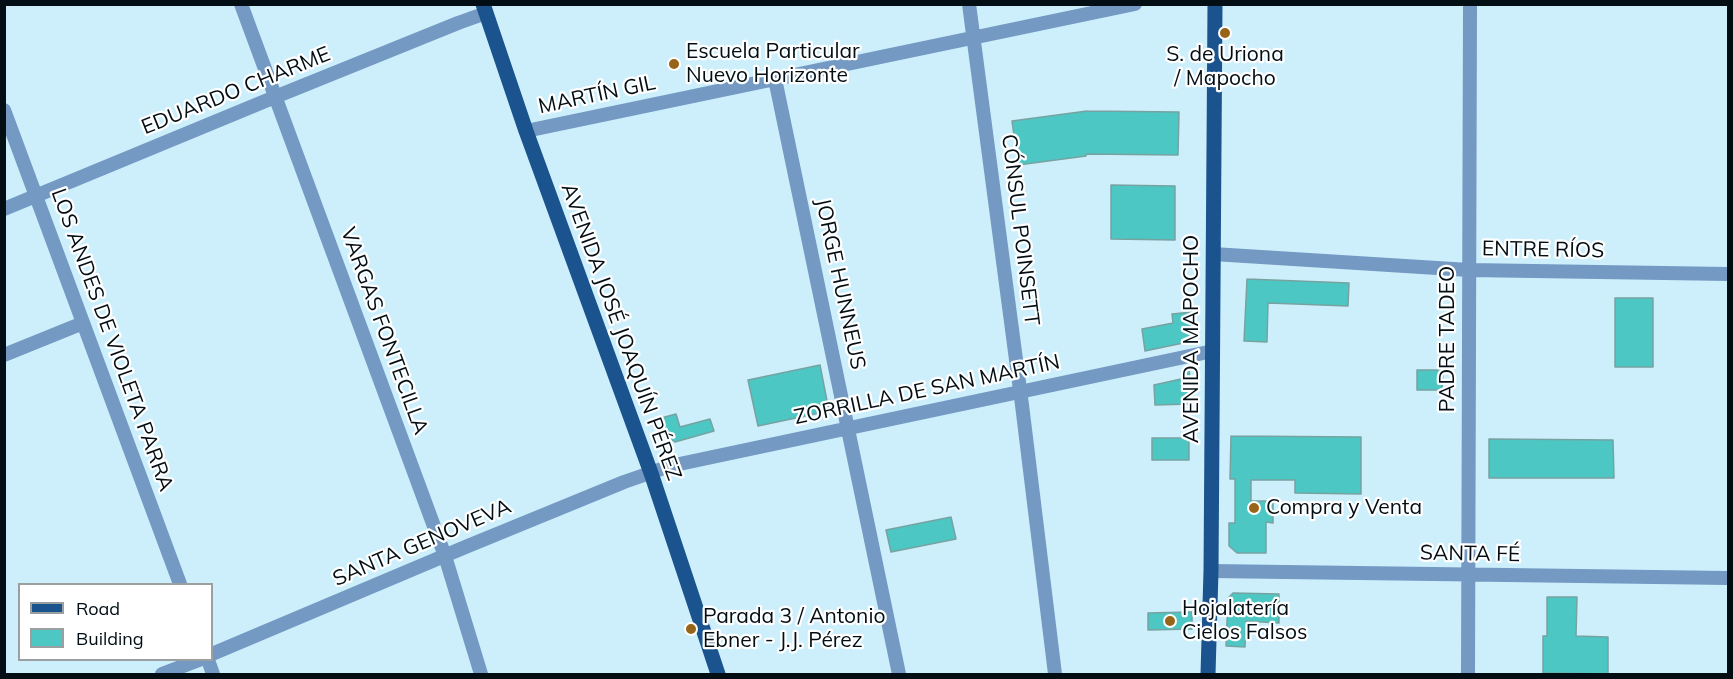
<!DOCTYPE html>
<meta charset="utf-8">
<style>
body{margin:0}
#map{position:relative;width:1733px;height:679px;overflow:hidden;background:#cdeffc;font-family:Mulish,sans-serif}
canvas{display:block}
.frame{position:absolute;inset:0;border:6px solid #020e14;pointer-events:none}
.legend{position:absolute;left:18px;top:583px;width:195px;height:78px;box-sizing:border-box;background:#fff;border:2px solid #9a9fa1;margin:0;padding:8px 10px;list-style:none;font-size:18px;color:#020e14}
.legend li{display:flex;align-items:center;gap:12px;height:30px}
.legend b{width:30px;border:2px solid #9a9fa1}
</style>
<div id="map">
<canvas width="1733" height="679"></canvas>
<div class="frame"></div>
<ul class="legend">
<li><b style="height:8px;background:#1b538f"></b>Road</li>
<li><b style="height:16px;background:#4dc7c3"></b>Building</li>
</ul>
</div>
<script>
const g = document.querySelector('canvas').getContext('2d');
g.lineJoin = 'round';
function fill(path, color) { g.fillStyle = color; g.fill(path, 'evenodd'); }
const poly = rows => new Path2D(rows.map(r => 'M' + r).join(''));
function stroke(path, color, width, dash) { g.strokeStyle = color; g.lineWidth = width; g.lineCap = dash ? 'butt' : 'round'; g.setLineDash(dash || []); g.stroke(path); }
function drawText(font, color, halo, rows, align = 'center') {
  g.font = font + ' Mulish,sans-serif'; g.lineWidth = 4.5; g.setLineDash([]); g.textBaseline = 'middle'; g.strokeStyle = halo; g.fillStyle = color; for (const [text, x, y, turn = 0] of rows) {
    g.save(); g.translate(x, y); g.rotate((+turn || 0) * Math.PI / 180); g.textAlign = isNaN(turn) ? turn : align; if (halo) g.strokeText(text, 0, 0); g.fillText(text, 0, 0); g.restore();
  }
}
const building = poly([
 [1087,111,1179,112,1178,155,1086,154,1086,156,1018,165,1012,121,1087,111],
 [1111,185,1175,186,1175,240,1111,239,1111,185],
 [1247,279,1349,283,1348,306,1268,303,1267,342,1244,341,1247,279],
 [1615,298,1653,298,1653,367,1615,367,1615,298],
 [1192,312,1191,338,1188,342,1145,351,1142,329,1173,323,1172,314,1192,312],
 [820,365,829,411,758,426,748,380,820,365],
 [1189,366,1191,404,1155,405,1154,385,1181,379,1189,366],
 [1417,370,1443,370,1442,390,1417,390,1417,370],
 [676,414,680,427,710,419,714,431,675,442,666,436,661,418,676,414],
 [1231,436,1361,437,1361,494,1295,493,1295,480,1251,480,1251,501,1273,501,1273,523,1266,522,1266,553,1237,553,1229,546,1229,523,1235,523,1235,479,1230,479,1231,436],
 [1152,438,1189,438,1189,460,1152,460,1152,438],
 [1489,439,1613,440,1614,478,1489,478,1489,439],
 [951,517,956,539,891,552,886,530,951,517],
 [1233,593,1279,594,1279,623,1246,621,1245,647,1226,646,1228,598,1233,593],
 [1547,597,1577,597,1576,636,1608,637,1608,674,1543,673,1543,636,1547,636,1547,597],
 [1192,612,1192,629,1148,630,1148,613,1192,612]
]);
fill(building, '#4dc7c3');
stroke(building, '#76a3a1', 1.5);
stroke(poly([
 [241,4,445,556,481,674],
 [969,4,1022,405,1055,674],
 [775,79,899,674],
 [4,110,180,584],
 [526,131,1135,4],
 [4,209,275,97,458,23,486,13],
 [1213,254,1469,270,1728,274],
 [4,355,83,323],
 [1211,571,1728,578],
 [212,654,463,548,624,482,670,466,1213,351],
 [208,660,213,674],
 [162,674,199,660],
 [1468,674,1470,4]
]), '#7499c3', 14);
stroke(poly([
 [483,4,526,131,651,473,718,674],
 [1208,674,1211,571,1215,4]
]), '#1b538f', 15);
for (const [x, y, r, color] of [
 [1225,33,6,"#976418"],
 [674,64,6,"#976418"],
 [1254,508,6,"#976418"],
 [1170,621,6,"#976418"],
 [691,629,6,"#976418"]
]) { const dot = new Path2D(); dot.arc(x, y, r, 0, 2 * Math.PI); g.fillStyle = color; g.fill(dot); stroke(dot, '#fff', 2); }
drawText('21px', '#020e14', '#fff', [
 ["Escuela Particular",686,52],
 ["Nuevo Horizonte",686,76],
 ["S. de Uriona",1225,55,"center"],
 ["/ Mapocho",1225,79,"center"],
 ["Compra y Venta",1266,508],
 ["Hojalatería",1182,609],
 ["Cielos Falsos",1182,633],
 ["Parada 3 / Antonio",703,617],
 ["Ebner - J.J. Pérez",703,641]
], 'left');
drawText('21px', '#020e14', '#fff', [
 ["EDUARDO CHARME",236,91,-22],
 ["MARTÍN GIL",597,95,-12],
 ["CÓNSUL POINSETT",1020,230,83],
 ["ENTRE RÍOS",1543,250,1],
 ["JORGE HUNNEUS",840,284,78],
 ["VARGAS FONTECILLA",384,331,70],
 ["AVENIDA JOSÉ JOAQUÍN PÉREZ",621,332,70],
 ["AVENIDA MAPOCHO",1192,339,-90],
 ["PADRE TADEO",1448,339,-90],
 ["LOS ANDES DE VIOLETA PARRA",112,340,70],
 ["ZORRILLA DE SAN MARTÍN",927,390,-12],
 ["SANTA GENOVEVA",422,543,-23],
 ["SANTA FÉ",1470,554,1]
]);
</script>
